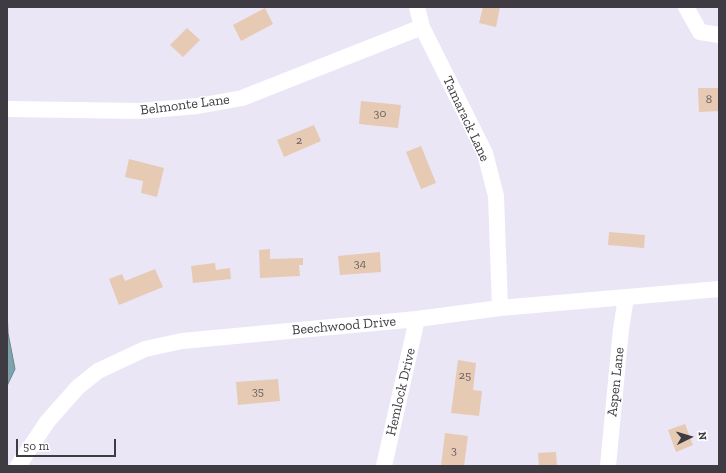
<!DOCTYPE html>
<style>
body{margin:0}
#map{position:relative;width:726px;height:473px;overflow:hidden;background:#eae6f6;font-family:"Zilla Slab",serif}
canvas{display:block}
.frame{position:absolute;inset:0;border:8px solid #3e3c42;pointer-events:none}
.north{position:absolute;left:670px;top:417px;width:40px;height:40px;-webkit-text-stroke:3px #fff;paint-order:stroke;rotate:85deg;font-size:11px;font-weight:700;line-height:16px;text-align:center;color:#3e3c42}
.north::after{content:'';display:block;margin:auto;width:14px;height:18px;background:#3e3c42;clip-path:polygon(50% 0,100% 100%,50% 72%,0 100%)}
.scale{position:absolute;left:16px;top:439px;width:100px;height:18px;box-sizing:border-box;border:2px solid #3e3c42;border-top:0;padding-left:5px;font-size:12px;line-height:14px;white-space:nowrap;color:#3e3c42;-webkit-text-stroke:3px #fff;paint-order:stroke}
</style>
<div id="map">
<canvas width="726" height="473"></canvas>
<div class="frame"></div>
<div class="north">N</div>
<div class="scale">50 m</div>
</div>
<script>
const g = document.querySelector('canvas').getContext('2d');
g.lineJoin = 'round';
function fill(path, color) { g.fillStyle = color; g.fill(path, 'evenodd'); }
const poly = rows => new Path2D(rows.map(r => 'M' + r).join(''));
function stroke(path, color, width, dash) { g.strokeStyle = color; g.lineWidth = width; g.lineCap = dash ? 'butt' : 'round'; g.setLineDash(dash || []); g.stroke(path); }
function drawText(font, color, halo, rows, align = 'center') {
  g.font = font + ' "Zilla Slab",serif'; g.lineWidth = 3; g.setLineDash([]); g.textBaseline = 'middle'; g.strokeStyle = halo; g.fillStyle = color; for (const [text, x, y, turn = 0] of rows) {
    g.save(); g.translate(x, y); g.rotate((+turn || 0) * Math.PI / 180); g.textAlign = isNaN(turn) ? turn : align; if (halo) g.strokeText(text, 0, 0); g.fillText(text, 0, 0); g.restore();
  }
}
const water = poly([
 [7,308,8,333,15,369,7,386,7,308]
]);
fill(water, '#7da3ac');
stroke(water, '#6a848c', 1);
fill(poly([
 [483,7,500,7,496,27,479,23],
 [265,8,273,24,241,41,233,25],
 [187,28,200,40,183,57,170,45],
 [698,88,719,88,719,111,699,112],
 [361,101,401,105,398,128,359,124],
 [314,125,321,141,284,157,277,140],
 [421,146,436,183,421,189,406,152],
 [129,159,164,168,157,197,141,193,143,181,125,177],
 [609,232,645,235,644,248,608,245],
 [270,249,270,259,303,258,303,265,299,265,300,276,260,278,259,250],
 [380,252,381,272,340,275,338,256],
 [215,263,216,270,230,268,231,279,193,283,191,266],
 [155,269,163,287,119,305,109,279,122,274,125,281],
 [458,360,476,363,473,390,482,391,479,416,451,413],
 [278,379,280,401,238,405,236,382],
 [685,424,693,445,676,452,668,430],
 [445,433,468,436,464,466,441,466],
 [556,452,557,466,539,466,538,453]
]), '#e6cab4');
stroke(poly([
 [417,7,422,27,485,153,496,196,500,308],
 [686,7,700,32,719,35],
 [7,109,140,111,198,106,242,98,422,27],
 [18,466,47,422,78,387,98,371,145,349,182,341,417,319,500,308,719,289],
 [384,466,417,319],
 [608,466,621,329,626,298]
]), '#fff', 16);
drawText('12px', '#68605e', null, [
 ["8",709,100],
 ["30",380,114],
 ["2",299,141],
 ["34",360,264],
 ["25",465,376],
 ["35",258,392],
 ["3",454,451]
]);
drawText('14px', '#3e3c42', '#fff', [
 ["Belmonte Lane",185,105,-7],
 ["Tamarack Lane",466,119,65],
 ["Beechwood Drive",344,326,-5],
 ["Aspen Lane",616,382,-84],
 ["Hemlock Drive",401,392,-77]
]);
</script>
